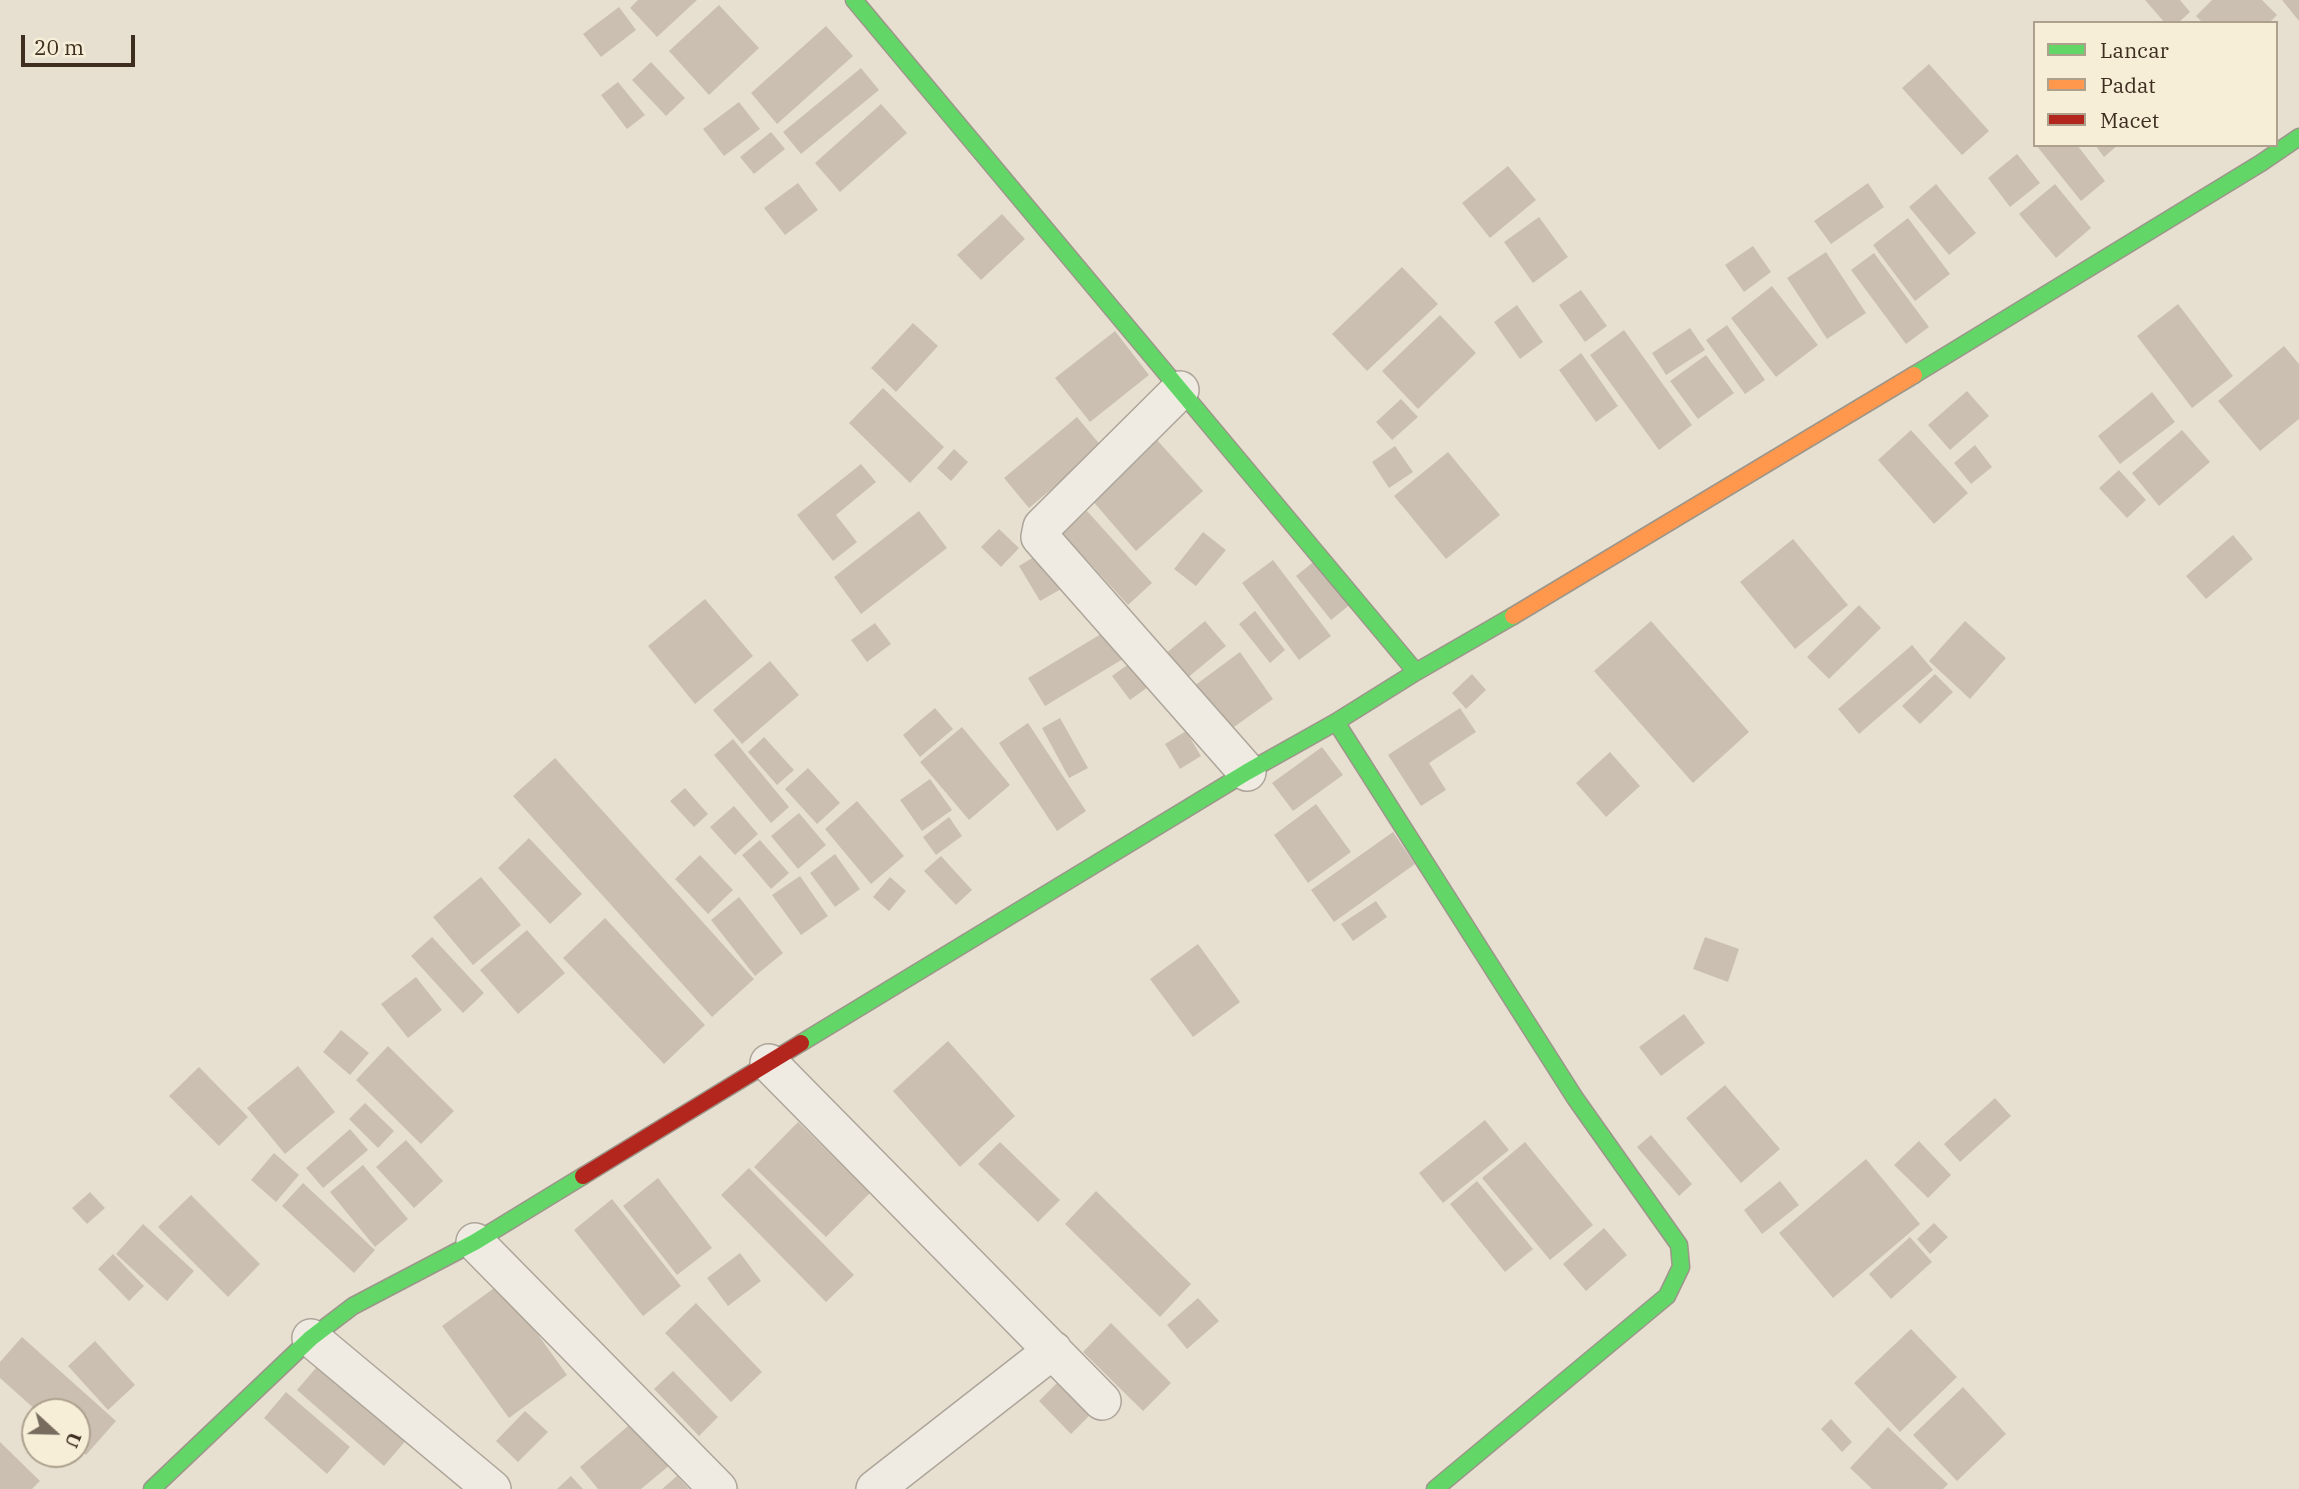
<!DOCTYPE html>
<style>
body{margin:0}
#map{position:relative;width:2299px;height:1489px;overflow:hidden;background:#e7e0d1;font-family:"IBM Plex Serif",serif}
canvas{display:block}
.legend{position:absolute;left:2033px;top:21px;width:245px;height:126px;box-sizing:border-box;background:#f7eed8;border:2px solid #ada18e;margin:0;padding:9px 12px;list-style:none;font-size:21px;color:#3d2e20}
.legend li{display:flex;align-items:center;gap:14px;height:35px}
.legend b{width:35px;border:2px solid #ada18e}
.north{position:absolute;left:21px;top:1398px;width:70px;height:70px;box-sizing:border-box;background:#f7eed8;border:2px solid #ada18e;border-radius:50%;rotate:112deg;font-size:19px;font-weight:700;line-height:28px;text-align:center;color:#3d2e20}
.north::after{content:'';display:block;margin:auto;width:24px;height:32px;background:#786c5e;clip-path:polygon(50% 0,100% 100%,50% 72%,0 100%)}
.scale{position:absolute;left:21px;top:35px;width:114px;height:32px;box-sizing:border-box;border:4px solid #3d2e20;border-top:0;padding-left:9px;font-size:21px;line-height:24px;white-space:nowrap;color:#3d2e20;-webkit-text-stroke:5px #f7eed8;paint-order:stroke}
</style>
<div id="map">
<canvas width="2299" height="1489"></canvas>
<ul class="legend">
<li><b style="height:9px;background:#63d668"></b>Lancar</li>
<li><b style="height:9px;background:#ff974d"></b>Padat</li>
<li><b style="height:9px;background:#b3261e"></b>Macet</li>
</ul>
<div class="north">U</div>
<div class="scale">20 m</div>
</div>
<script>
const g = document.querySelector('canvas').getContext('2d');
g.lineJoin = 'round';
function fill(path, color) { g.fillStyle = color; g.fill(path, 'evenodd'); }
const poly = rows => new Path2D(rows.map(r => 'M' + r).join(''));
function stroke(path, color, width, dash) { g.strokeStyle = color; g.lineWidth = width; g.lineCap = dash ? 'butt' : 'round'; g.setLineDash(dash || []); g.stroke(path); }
fill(poly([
 [638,0,697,0,657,37,630,8],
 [2145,0,2180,0,2190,12,2178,23,2165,23],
 [2212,0,2262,0,2277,15,2269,23,2203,23,2196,16],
 [2282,0,2299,0,2299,21],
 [719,5,759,48,709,95,669,51],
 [619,7,636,30,601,57,583,34],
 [826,26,853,56,777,124,751,93],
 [651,62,685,98,666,116,632,80],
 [1929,64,1989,131,1962,155,1902,88],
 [861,68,879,90,801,154,783,132],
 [618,82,645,115,627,129,601,95],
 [739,102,760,129,724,156,703,129],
 [881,104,907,133,840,192,815,163],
 [771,132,785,149,754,174,740,157],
 [2036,145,2077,145,2105,181,2081,201],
 [2095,145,2118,145,2104,157],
 [2017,154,2040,183,2010,207,1988,178],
 [1508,166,1536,200,1490,238,1462,203],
 [798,183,818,210,785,235,764,208],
 [1868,183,1884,207,1831,244,1814,221],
 [1936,184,1976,233,1949,255,1909,207],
 [2055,184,2091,228,2056,258,2019,214],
 [1002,214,1025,239,981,280,957,255],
 [1539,217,1568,257,1533,283,1504,242],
 [1908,218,1950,274,1915,301,1873,245],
 [1753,246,1771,272,1744,292,1725,265],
 [1826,252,1866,313,1827,339,1787,278],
 [1874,253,1929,327,1906,344,1851,270],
 [1402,267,1438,304,1367,371,1332,334],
 [1772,286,1818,345,1776,377,1731,318],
 [1581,290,1607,326,1585,342,1559,305],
 [2178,304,2233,376,2192,408,2137,336],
 [1517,305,1543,342,1520,359,1494,322],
 [1440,315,1476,353,1418,409,1382,371],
 [913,323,938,346,896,392,871,368],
 [1727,325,1765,380,1745,394,1706,340],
 [1690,328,1705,350,1666,375,1652,353],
 [1624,330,1692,425,1659,450,1590,355],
 [1115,331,1149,375,1090,422,1055,378],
 [2284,346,2299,364,2299,419,2260,451,2218,401],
 [1581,353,1618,406,1596,422,1559,370],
 [1706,355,1734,393,1698,419,1670,381],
 [883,388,944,447,910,483,849,423],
 [1967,391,1989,416,1950,450,1928,425],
 [2152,392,2175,422,2120,464,2098,436],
 [1401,399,1418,417,1392,440,1376,422],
 [1077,417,1102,447,1029,508,1004,478],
 [1911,430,1968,493,1934,524,1878,460],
 [2182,430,2210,462,2159,506,2132,473],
 [1157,440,1203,491,1136,551,1091,499],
 [1975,445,1992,467,1971,484,1954,463],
 [1395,446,1413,472,1389,488,1372,462],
 [954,449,968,462,951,481,937,468],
 [1448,452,1500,515,1446,559,1394,496],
 [861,464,876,482,836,515,857,542,833,561,797,515],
 [2119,470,2146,500,2127,518,2099,488],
 [919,511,947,548,861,614,834,577],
 [1087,511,1152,583,1128,605,1062,533],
 [999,529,1019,548,1001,567,981,547],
 [1203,532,1226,550,1196,586,1174,569],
 [2233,535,2253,559,2206,599,2186,576],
 [1793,539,1848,605,1795,649,1740,582],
 [1042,552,1063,588,1040,601,1019,566],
 [1317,559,1352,603,1331,620,1296,576],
 [1273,560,1331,636,1299,660,1242,583],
 [705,599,753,656,695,704,648,646],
 [1859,605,1881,628,1829,679,1807,657],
 [1255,611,1285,650,1270,663,1239,624],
 [1205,621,1226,646,1186,679,1165,654],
 [1651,621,1749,732,1693,783,1594,671],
 [1965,621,2006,658,1970,699,1929,661],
 [875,623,891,644,867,662,851,640],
 [1111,628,1128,656,1045,706,1028,678],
 [1912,645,1933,670,1859,734,1838,709],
 [1240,652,1273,699,1227,732,1194,686],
 [1141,655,1159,679,1130,700,1112,676],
 [770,661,799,695,742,744,713,710],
 [1472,674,1486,690,1466,709,1452,693],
 [1935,674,1953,692,1920,724,1902,706],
 [935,708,953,729,920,757,903,735],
 [1460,708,1476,732,1429,763,1446,790,1421,806,1388,755],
 [1060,718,1088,768,1069,778,1042,728],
 [1028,723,1086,811,1057,831,999,743],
 [962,727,1010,785,969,820,920,762],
 [1186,731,1201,756,1180,769,1165,744],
 [764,737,794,770,777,785,748,752],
 [733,739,789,807,771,823,714,755],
 [1322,747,1343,775,1293,811,1272,783],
 [1610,752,1640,786,1606,817,1576,783],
 [555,758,754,979,712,1017,513,796],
 [808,768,840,803,817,824,785,789],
 [930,779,952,810,922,831,900,800],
 [685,788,708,814,694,827,670,801],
 [857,801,904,856,871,884,825,829],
 [1316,804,1351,852,1308,883,1274,835],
 [734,806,758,834,735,855,710,827],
 [799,813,826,845,798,869,771,836],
 [949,817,962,836,936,855,923,837],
 [1393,832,1415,864,1334,922,1311,890],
 [529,838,582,894,550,924,498,868],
 [760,840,789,873,771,889,742,855],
 [835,854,860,889,835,907,810,873],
 [700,855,733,890,708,914,675,879],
 [941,856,972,890,956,905,924,871],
 [800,876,828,916,801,935,772,895],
 [481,877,521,925,473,965,433,917],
 [890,877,906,891,889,911,873,897],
 [739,897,783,953,755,976,711,920],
 [1376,901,1387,917,1353,941,1341,924],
 [605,918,705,1025,664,1064,563,958],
 [527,930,565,973,518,1014,480,970],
 [432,937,484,993,463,1013,411,956],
 [1705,937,1739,949,1728,982,1693,969],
 [1198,944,1240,1002,1193,1037,1150,979],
 [416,977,442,1010,408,1038,381,1004],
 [1684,1014,1705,1043,1661,1076,1639,1047],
 [341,1030,369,1053,350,1075,323,1052],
 [948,1041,1015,1116,960,1167,893,1091],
 [388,1046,454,1111,421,1144,356,1080],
 [298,1066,335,1112,285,1154,247,1108],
 [199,1067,248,1117,219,1146,169,1096],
 [1725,1085,1780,1149,1741,1183,1686,1118],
 [1995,1098,2011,1116,1960,1162,1944,1144],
 [365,1103,394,1131,378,1148,349,1119],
 [1485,1120,1509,1150,1443,1203,1419,1173],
 [798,1122,870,1193,826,1237,754,1167],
 [350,1129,368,1150,323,1188,306,1168],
 [1651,1135,1692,1184,1679,1196,1637,1147],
 [406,1140,443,1181,414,1208,376,1167],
 [1919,1141,1951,1175,1928,1198,1894,1165],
 [1000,1142,1060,1200,1038,1222,978,1164],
 [1525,1142,1593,1225,1550,1260,1482,1178],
 [274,1153,299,1175,276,1202,251,1180],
 [1866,1159,1920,1224,1833,1298,1779,1233],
 [363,1165,408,1219,375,1247,330,1192],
 [749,1168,854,1275,826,1302,721,1195],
 [658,1178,712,1248,677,1275,623,1206],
 [1477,1181,1533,1249,1505,1272,1450,1204],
 [1780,1181,1799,1205,1762,1234,1744,1210],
 [303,1183,375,1250,354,1273,282,1206],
 [1096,1191,1191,1284,1160,1317,1065,1224],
 [90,1192,105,1208,87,1224,72,1208],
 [191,1195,260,1264,228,1297,158,1227],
 [612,1199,681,1286,643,1316,574,1230],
 [1934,1223,1948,1237,1930,1254,1917,1239],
 [143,1224,194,1271,167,1301,116,1254],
 [1604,1228,1627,1255,1586,1291,1563,1264],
 [1910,1237,1932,1262,1891,1299,1869,1274],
 [740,1253,761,1281,728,1306,707,1278],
 [113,1254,144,1286,129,1301,98,1269],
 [501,1283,567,1375,509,1418,442,1326],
 [1198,1298,1219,1321,1187,1349,1167,1325],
 [696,1303,762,1372,731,1402,665,1333],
 [1111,1323,1171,1383,1143,1411,1083,1352],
 [1911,1329,1957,1377,1900,1432,1854,1383],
 [22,1337,116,1421,86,1455,77,1447,77,1412,38,1412,0,1378,0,1362],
 [95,1341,135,1385,108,1410,68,1366],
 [327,1355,414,1431,384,1466,297,1390],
 [673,1371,718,1417,699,1436,654,1389],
 [1060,1380,1092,1413,1071,1434,1039,1401],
 [1963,1387,2006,1434,1957,1481,1913,1435],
 [286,1392,350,1447,327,1474,264,1418],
 [525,1411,548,1432,518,1462,496,1441],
 [1831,1419,1852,1442,1842,1452,1821,1429],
 [634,1421,670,1465,641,1489,598,1489,580,1467],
 [1888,1427,1948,1484,1943,1489,1872,1489,1850,1468],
 [0,1442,40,1481,32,1489,0,1489],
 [571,1476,583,1489,557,1489],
 [677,1476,689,1489,662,1489]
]), '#cbbfb2');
const street = poly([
 [1180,390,1042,527,1040,537,1247,772],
 [769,1063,1102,1401],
 [475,1242,718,1489],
 [311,1338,492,1489],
 [875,1489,1053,1350]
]);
const fast = poly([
 [854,0,1416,672],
 [1914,375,2261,163,2299,137],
 [1336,722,1575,1098,1679,1245,1681,1267,1667,1296,1435,1489],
 [801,1043,1247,772,1336,722,1416,672,1513,616],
 [152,1489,311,1338,353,1306,475,1242,583,1176]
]);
const slow = poly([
 [1513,616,1914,375]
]);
const jam = poly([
 [583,1176,801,1043]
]);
stroke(street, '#ada599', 40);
stroke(fast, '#9c958a', 19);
stroke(slow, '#9c958a', 19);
stroke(jam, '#9c958a', 19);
stroke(street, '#efebe3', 37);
stroke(fast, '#63d668', 16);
stroke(slow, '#ff974d', 16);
stroke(jam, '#b3261e', 16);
</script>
